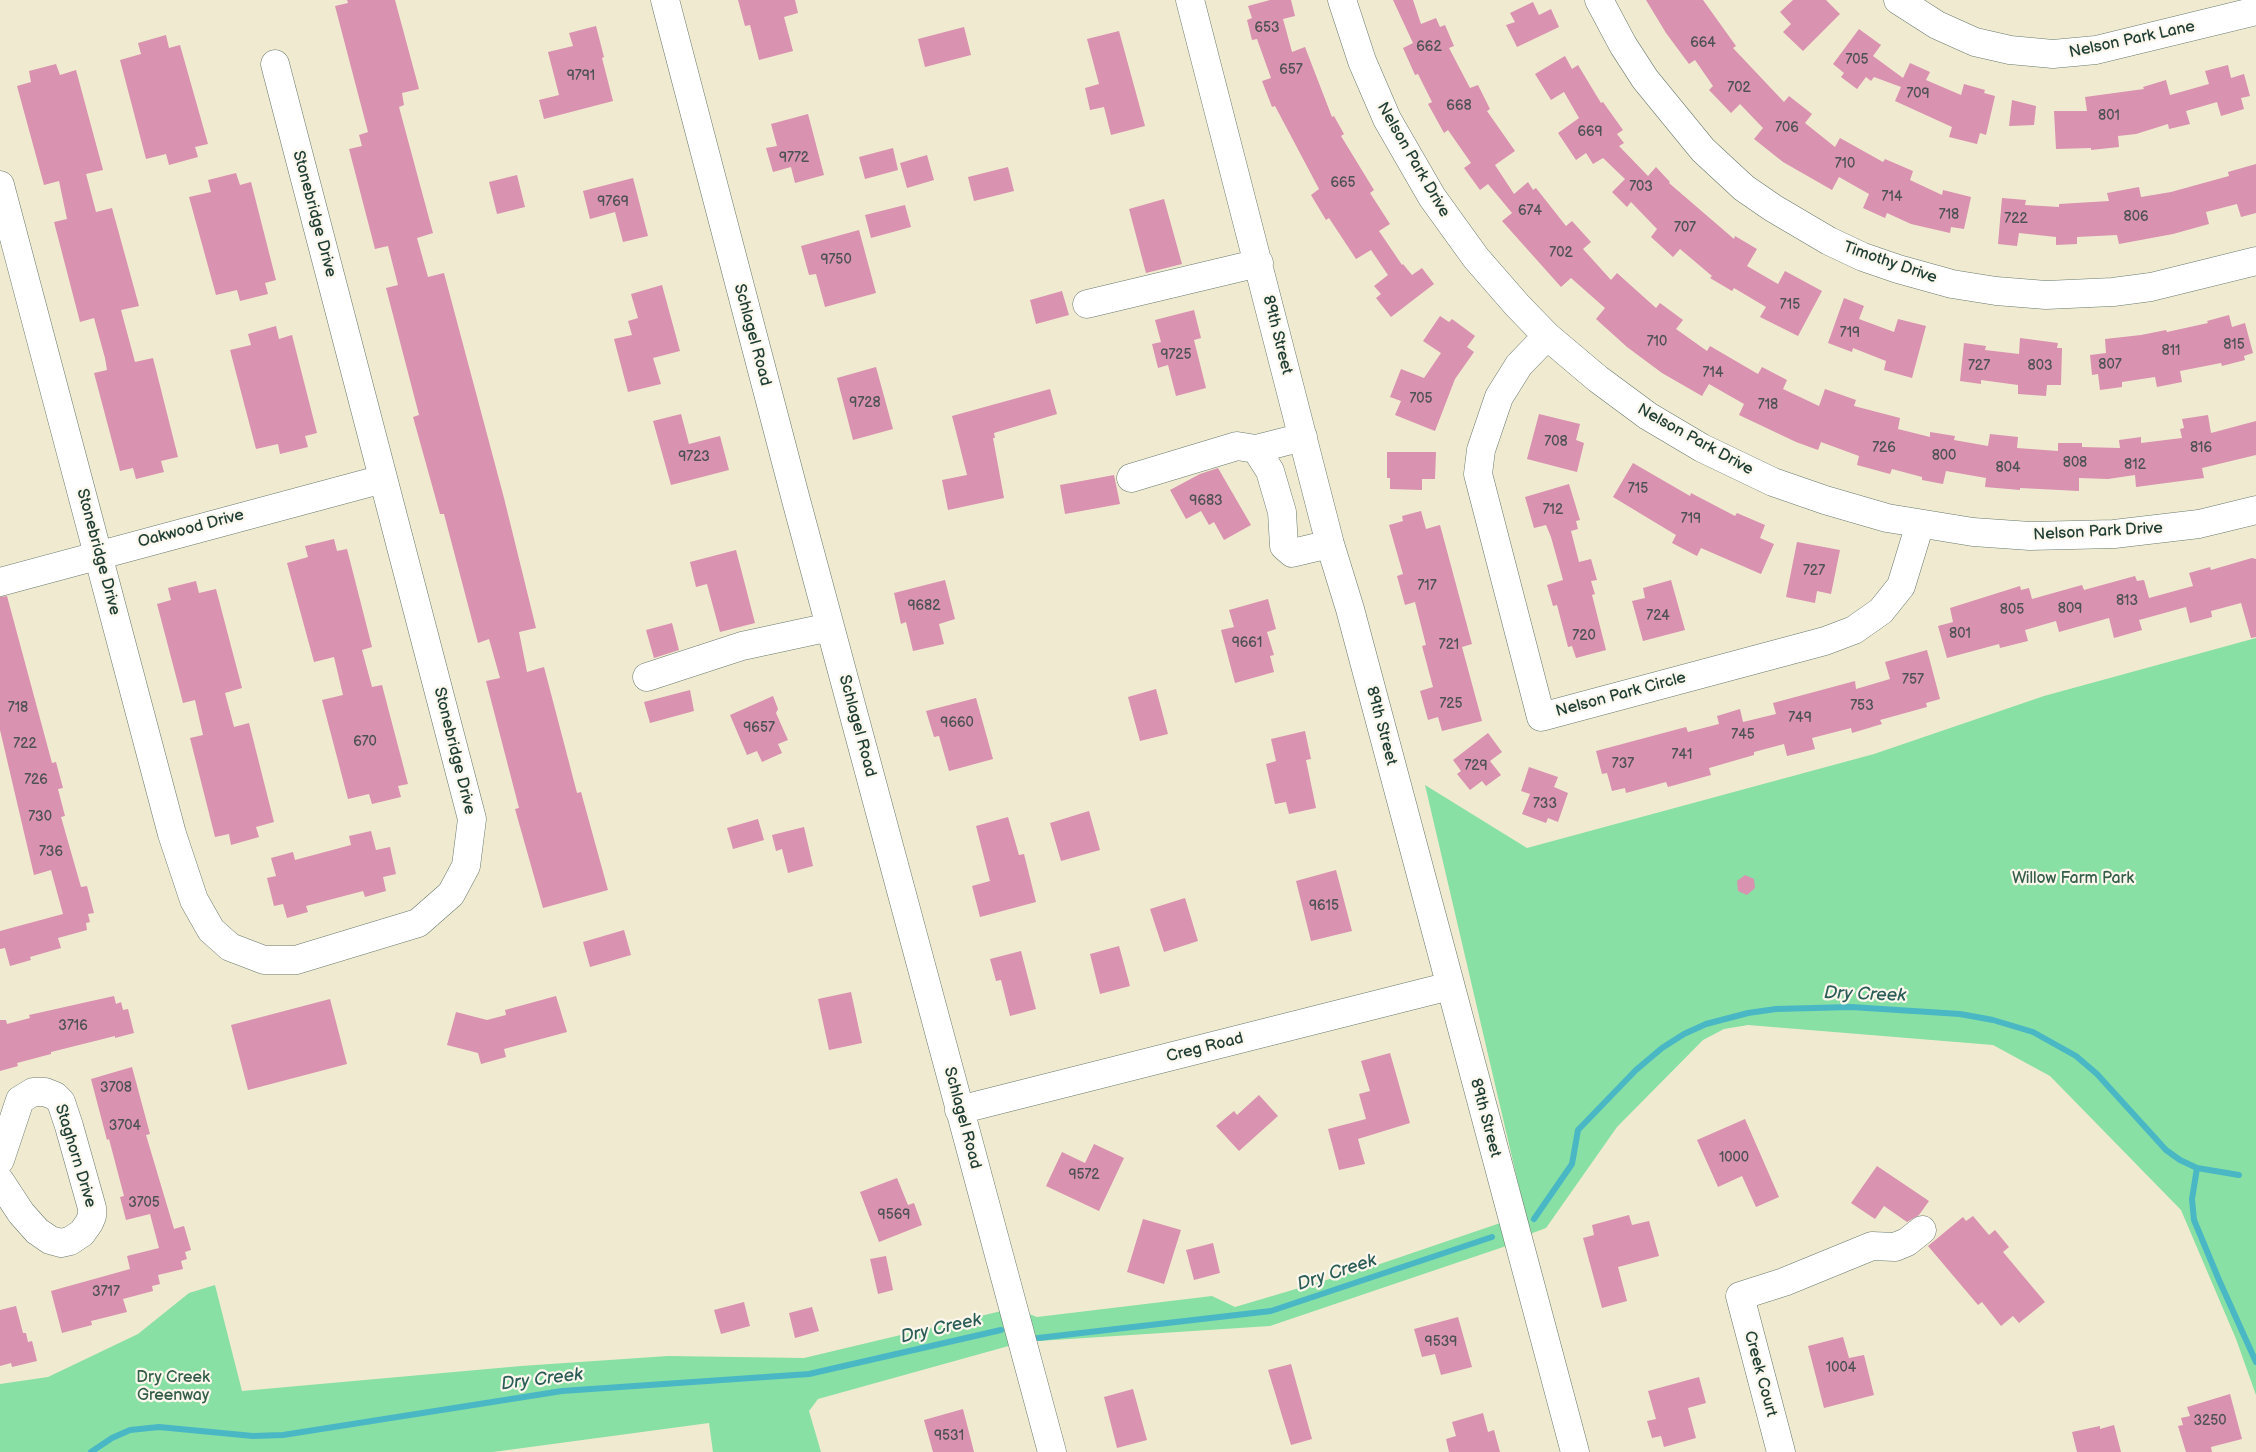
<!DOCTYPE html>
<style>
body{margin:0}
canvas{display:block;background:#f0ead1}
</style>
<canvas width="2256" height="1452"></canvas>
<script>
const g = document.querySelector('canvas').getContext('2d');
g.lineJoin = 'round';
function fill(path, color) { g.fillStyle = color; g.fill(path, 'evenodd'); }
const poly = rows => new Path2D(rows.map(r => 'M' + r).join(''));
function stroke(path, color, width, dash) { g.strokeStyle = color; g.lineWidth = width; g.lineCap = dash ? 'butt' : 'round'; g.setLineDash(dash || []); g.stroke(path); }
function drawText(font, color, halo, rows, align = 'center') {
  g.font = font + ' "Balsamiq Sans",sans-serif'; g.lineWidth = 4.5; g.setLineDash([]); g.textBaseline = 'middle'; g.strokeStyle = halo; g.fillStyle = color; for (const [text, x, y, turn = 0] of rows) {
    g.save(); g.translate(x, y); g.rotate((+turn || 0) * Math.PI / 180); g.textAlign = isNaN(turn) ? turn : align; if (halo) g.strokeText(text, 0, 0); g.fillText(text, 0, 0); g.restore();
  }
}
fill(poly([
 [2256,638,2256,1395,2236,1339,2181,1210,2050,1076,1993,1045,1748,1025,1724,1029,1703,1040,1617,1127,1546,1228,1530,1234,1425,785,1527,848,1874,754,2044,696],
 [1512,1219,1518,1242,1270,1326,1023,1342,818,1399,809,1411,821,1452,713,1452,709,1423,493,1452,0,1452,0,1384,48,1377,138,1334,189,1293,215,1285,242,1391,521,1366,668,1356,804,1358,1014,1308,1037,1317,1212,1296,1235,1307,1377,1265]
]), '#88e0a4');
stroke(poly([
 [2197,1168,2192,1199,2194,1220,2219,1280,2256,1362],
 [1534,1219,1572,1164,1578,1130,1636,1070,1662,1048,1684,1034,1706,1024,1748,1013,1776,1009,1851,1007,1960,1014,1993,1020,2033,1032,2076,1056,2097,1074,2166,1150,2180,1160,2197,1168,2239,1175],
 [1038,1338,1271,1311,1492,1237],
 [91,1452,112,1438,130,1430,159,1427,253,1436,283,1435,562,1391,809,1374,1001,1330]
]), '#4ab7c5', 6);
fill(poly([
 [347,0,395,0,419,89,402,93,404,105,399,107,433,233,417,238,428,277,444,273,504,498,536,628,519,632,527,672,544,667,577,793,581,792,608,890,543,908,515,809,519,808,486,681,500,678,489,639,478,643,444,514,440,514,413,417,419,415,386,288,398,285,388,246,375,249,349,149,362,146,359,135,368,132,335,6,348,3],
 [738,0,795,0,798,13,784,17,793,51,759,60,750,25,745,26],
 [1270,0,1291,0,1295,16,1283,19,1292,52,1305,47,1332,117,1334,116,1344,134,1341,136,1374,190,1370,193,1390,224,1379,231,1402,265,1403,264,1412,275,1422,268,1434,284,1391,317,1376,298,1381,294,1374,286,1388,275,1371,250,1356,259,1329,218,1326,220,1311,195,1319,189,1275,106,1272,107,1262,81,1271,78,1257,39,1252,40,1247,20,1252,18,1248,6],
 [1393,0,1413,0,1421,24,1436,18,1440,27,1445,25,1454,46,1449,48,1470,88,1478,85,1490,109,1487,111,1515,151,1495,165,1514,194,1528,182,1533,190,1536,188,1566,226,1572,221,1591,242,1583,249,1611,280,1617,273,1656,308,1660,303,1683,320,1676,329,1707,351,1710,346,1758,374,1762,367,1787,380,1783,389,1819,406,1825,389,1856,400,1854,406,1900,418,1898,429,1930,437,1930,432,1955,436,1954,440,1988,446,1990,434,2018,437,2017,448,2058,451,2058,443,2082,443,2082,447,2120,448,2119,440,2141,437,2141,443,2182,438,2180,429,2184,428,2182,419,2208,415,2211,433,2256,421,2256,455,2202,468,2204,478,2136,487,2135,475,2108,479,2079,478,2079,491,2020,488,2020,490,1985,487,1986,478,1946,471,1943,484,1922,480,1922,477,1892,469,1890,474,1857,465,1859,456,1821,442,1818,450,1796,442,1739,415,1744,404,1709,384,1702,396,1662,373,1627,347,1596,319,1605,308,1571,278,1561,287,1502,221,1512,213,1488,184,1480,190,1464,168,1471,163,1448,130,1444,133,1428,104,1432,102,1418,74,1415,75,1403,48,1413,43],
 [1646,0,1703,0,1736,46,1733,48,1784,102,1789,96,1812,114,1805,123,1835,147,1840,138,1883,162,1885,159,1913,171,1910,180,1942,195,1943,190,1971,197,1964,229,1951,227,1950,233,1911,224,1887,213,1885,218,1863,208,1869,194,1839,177,1832,190,1783,162,1754,139,1763,128,1740,104,1731,113,1709,90,1713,86,1695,60,1689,64,1666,33],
 [1793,0,1826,0,1840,14,1803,51,1783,32,1791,24,1780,12],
 [1533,2,1539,15,1551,9,1559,27,1517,47,1506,25,1515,22,1510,13],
 [596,26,604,57,602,58,613,101,544,119,539,100,559,95,548,52,573,46,569,33],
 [964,27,971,55,925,67,918,39],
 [1859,29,1881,45,1873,56,1903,78,1910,63,1930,72,1926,80,1961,95,1964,84,1985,90,1984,93,1995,96,1986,135,1980,133,1977,144,1949,137,1952,127,1895,101,1901,87,1874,77,1871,81,1866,77,1857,89,1841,77,1844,73,1833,64],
 [1119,31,1145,126,1111,135,1104,107,1090,110,1085,88,1099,84,1087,39],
 [166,35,169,48,180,45,208,144,195,147,198,157,169,165,166,154,146,159,120,60,141,54,138,43],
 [1565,56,1572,69,1578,65,1601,103,1603,102,1623,130,1617,134,1624,143,1619,146,1648,176,1656,167,1670,182,1669,183,1734,239,1735,236,1757,249,1747,266,1778,284,1785,271,1822,291,1798,336,1760,317,1766,307,1734,288,1732,291,1710,278,1712,276,1680,249,1673,257,1651,237,1657,229,1631,202,1627,207,1612,192,1625,179,1603,158,1593,164,1586,153,1576,160,1558,133,1579,118,1564,92,1551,100,1535,74],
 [56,64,60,75,76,70,103,170,86,174,96,212,112,208,139,306,121,310,135,362,153,358,178,457,161,461,164,472,136,479,133,468,120,471,94,373,107,370,105,358,94,318,80,322,54,222,67,219,59,181,44,185,17,86,31,82,29,71],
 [2228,65,2231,78,2244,74,2250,96,2241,98,2244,109,2221,116,2217,102,2186,111,2190,124,2169,129,2168,124,2136,134,2118,136,2119,147,2091,150,2091,148,2056,149,2054,111,2087,111,2085,97,2144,89,2143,87,2166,80,2170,95,2209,84,2205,71],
 [2012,100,2036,106,2034,125,2009,126],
 [808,114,824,175,795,183,791,167,773,172,766,148,777,146,771,124],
 [893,148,898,170,865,179,859,157],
 [927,155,934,180,907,188,900,163],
 [2256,164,2256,213,2241,217,2237,204,2206,212,2209,224,2173,234,2119,244,2117,235,2077,237,2077,244,2056,245,2056,237,2019,233,2017,246,1998,244,2002,198,2026,200,2025,205,2059,207,2059,204,2109,201,2107,193,2139,187,2141,197,2171,192,2229,176,2228,172],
 [1008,167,1014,191,974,201,968,177],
 [236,173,240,185,251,182,276,280,265,283,268,294,240,301,237,290,216,295,189,197,211,192,208,180],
 [517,175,525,207,497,214,489,182],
 [633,178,648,236,623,242,615,212,590,219,583,191],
 [1164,199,1182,264,1146,273,1129,209],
 [905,205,911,227,871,238,865,215],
 [859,230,876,293,825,307,816,274,809,275,801,246],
 [662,285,680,351,653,358,661,384,628,392,614,339,632,335,628,321,638,318,631,294],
 [1062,291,1069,315,1036,324,1030,300],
 [1844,298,1864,306,1859,319,1894,332,1898,319,1926,326,1912,378,1884,370,1886,361,1853,348,1852,352,1828,343],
 [1194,310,1201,338,1194,340,1206,388,1176,396,1168,365,1158,368,1152,344,1161,342,1155,320],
 [2229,315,2232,327,2245,323,2253,353,2244,356,2245,360,2222,366,2221,363,2180,371,2182,382,2157,387,2155,377,2122,382,2122,387,2100,390,2098,374,2092,375,2090,355,2106,353,2105,339,2141,335,2166,330,2167,332,2208,323,2207,321],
 [1440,316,1449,322,1452,319,1475,336,1467,347,1474,352,1455,379,1435,431,1395,415,1401,401,1390,397,1401,369,1424,378,1441,353,1423,341],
 [276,326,279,339,292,335,317,433,305,436,308,447,280,454,278,444,256,449,230,350,251,345,248,334],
 [2020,338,2058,343,2057,348,2062,348,2061,385,2047,385,2046,396,2018,394,2018,385,1981,380,1981,384,1960,381,1964,343,1986,346,1985,350,2019,354],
 [876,367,893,429,853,440,837,378],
 [1050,389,1057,414,994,433,995,438,993,438,1004,498,948,510,942,480,967,475,952,416],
 [681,414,689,444,720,436,729,470,671,485,653,421],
 [1539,414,1580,424,1576,440,1584,443,1577,472,1527,459],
 [1387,452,1436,452,1435,479,1422,479,1422,490,1390,489,1390,478,1387,478],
 [1633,463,1690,496,1691,493,1735,516,1737,513,1765,525,1760,538,1774,544,1761,574,1701,548,1697,556,1672,543,1676,535,1613,497],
 [1218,468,1251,525,1224,540,1214,522,1209,525,1201,511,1186,519,1170,490,1200,474],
 [1114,475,1120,504,1065,514,1060,485],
 [1569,484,1580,520,1576,521,1578,529,1571,531,1579,562,1591,559,1597,580,1591,581,1595,594,1592,595,1606,650,1576,658,1572,646,1568,647,1557,605,1553,606,1547,585,1563,580,1551,537,1546,525,1534,528,1525,497],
 [1421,511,1426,529,1440,525,1472,644,1462,647,1482,721,1442,731,1438,717,1428,720,1420,691,1433,687,1422,646,1426,645,1415,602,1405,605,1397,576,1403,574,1389,525,1403,521,1402,516],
 [334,539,337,551,347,549,372,647,362,650,372,687,382,685,408,784,398,786,401,797,372,804,369,794,348,799,322,700,343,695,334,657,314,662,287,563,308,557,305,546],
 [1797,542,1840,550,1831,594,1817,591,1815,603,1786,597],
 [736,550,755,623,720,632,707,584,696,587,690,562],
 [2252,558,2256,559,2256,637,2251,638,2241,603,2211,611,2212,617,2190,623,2186,607,2168,612,2139,620,2142,630,2114,638,2109,618,2059,632,2056,621,2025,630,2028,641,2000,648,1999,644,1947,658,1938,626,1953,622,1950,608,2020,586,2021,590,2029,588,2032,599,2082,585,2084,590,2135,576,2137,581,2144,580,2149,598,2193,586,2189,573,2210,567,2211,570],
 [945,580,955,619,939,624,944,644,913,651,906,622,901,624,894,593],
 [1671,580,1685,630,1643,641,1632,601,1645,598,1643,588],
 [196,581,199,593,216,589,242,688,225,693,234,727,249,723,274,822,256,827,259,837,231,845,229,834,215,837,190,738,203,735,195,700,183,703,157,604,171,600,168,588],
 [7,596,52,763,56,762,63,788,58,789,65,816,61,817,81,887,87,886,94,913,88,914,90,922,86,923,87,930,58,938,61,948,30,957,31,960,10,966,5,948,0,949,0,931,63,914,51,870,34,875,0,730,0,597],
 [1268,599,1276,629,1267,632,1274,655,1270,656,1274,672,1235,683,1221,630,1234,627,1229,610],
 [672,623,679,650,654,658,646,630],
 [1927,650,1940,699,1926,703,1927,707,1880,720,1882,724,1852,733,1851,728,1812,738,1815,749,1787,756,1784,744,1754,752,1754,755,1709,768,1711,775,1668,787,1666,782,1626,793,1625,788,1612,791,1607,773,1602,774,1596,751,1686,727,1688,732,1719,724,1717,716,1740,709,1743,722,1776,714,1773,703,1855,681,1856,689,1890,679,1885,662],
 [1156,689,1168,734,1140,741,1128,697],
 [690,690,694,711,650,723,644,702],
 [773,696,778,709,776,713,788,740,778,744,782,753,762,762,757,751,747,755,730,715],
 [976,698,993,759,949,771,939,736,934,737,926,711],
 [1305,731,1311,759,1306,760,1316,808,1289,814,1286,802,1275,804,1266,764,1276,761,1271,739],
 [1488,733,1502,752,1490,761,1501,775,1486,786,1482,781,1470,790,1457,774,1461,771,1453,760],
 [1529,767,1558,777,1554,787,1568,793,1558,822,1548,818,1546,823,1522,814,1530,794,1521,791],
 [1089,811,1100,850,1061,861,1050,823],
 [1008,817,1019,855,1024,854,1036,902,980,917,972,886,990,881,976,826],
 [758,819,764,840,733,849,727,828],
 [804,827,813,866,788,873,782,849,776,851,772,835],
 [371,831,376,850,390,847,396,874,383,877,386,891,365,897,363,891,306,906,308,912,287,918,283,904,274,906,267,878,276,876,271,858,293,852,295,860,351,845,349,836],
 [1336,870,1352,931,1311,941,1296,881],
 [1745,875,1754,879,1755,888,1747,895,1738,891,1737,881],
 [1185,898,1198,941,1164,952,1150,909],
 [624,930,631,955,590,967,583,942],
 [1119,946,1130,986,1100,994,1090,954],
 [1021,951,1036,1009,1010,1016,1001,980,996,981,990,959],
 [851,992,862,1043,829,1050,818,999],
 [114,996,116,1004,121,1002,123,1010,128,1009,134,1033,115,1038,115,1036,51,1052,51,1054,17,1063,18,1066,0,1071,0,1020,6,1020,7,1024,30,1018,29,1015],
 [556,996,567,1032,504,1049,506,1057,481,1064,478,1053,447,1045,456,1012,487,1020,506,1015,505,1010],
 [330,999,347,1064,248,1090,231,1025],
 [1390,1053,1410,1123,1358,1139,1365,1164,1339,1170,1328,1129,1366,1119,1359,1094,1370,1091,1361,1061],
 [132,1067,150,1134,146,1135,174,1229,184,1226,191,1250,185,1252,187,1259,181,1261,183,1269,158,1275,160,1284,152,1286,153,1291,123,1299,127,1312,91,1321,92,1325,62,1333,51,1291,130,1269,127,1256,159,1248,150,1214,126,1220,120,1197,124,1196,109,1139,107,1140,91,1079],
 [1259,1095,1278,1116,1239,1151,1216,1126,1234,1111,1237,1115],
 [1745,1119,1779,1197,1756,1207,1742,1176,1718,1187,1697,1140],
 [1094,1144,1124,1158,1099,1211,1046,1186,1062,1152,1085,1163],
 [1877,1166,1929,1201,1919,1215,1907,1222,1884,1206,1875,1219,1851,1203],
 [897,1178,908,1205,914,1203,922,1225,879,1242,860,1192],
 [1629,1215,1632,1225,1649,1221,1659,1256,1618,1267,1627,1301,1602,1308,1583,1238,1594,1235,1592,1225],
 [1973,1216,1989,1235,1995,1230,2009,1247,2003,1252,2045,1302,2019,1323,2013,1316,2001,1326,1982,1302,1978,1305,1928,1246,1963,1217,1966,1221],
 [1143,1219,1181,1230,1164,1284,1127,1272],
 [1213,1243,1220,1273,1194,1280,1186,1250],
 [886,1256,893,1290,878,1294,870,1259],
 [744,1302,750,1326,721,1334,714,1310],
 [16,1306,23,1333,26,1333,28,1342,32,1341,37,1361,12,1367,11,1363,0,1366,0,1310],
 [812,1307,819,1331,795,1338,789,1313],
 [1458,1317,1472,1367,1441,1375,1435,1354,1422,1357,1414,1329],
 [1843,1337,1849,1358,1864,1355,1874,1395,1824,1408,1808,1346],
 [1291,1364,1312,1439,1291,1445,1268,1370],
 [1699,1377,1706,1403,1688,1408,1696,1438,1664,1447,1661,1436,1652,1438,1647,1421,1656,1419,1648,1391],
 [1133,1389,1147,1440,1117,1448,1104,1397],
 [2230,1394,2242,1439,2211,1447,2212,1452,2186,1452,2178,1426,2183,1425,2181,1418,2190,1416,2187,1407],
 [963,1409,974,1452,933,1452,924,1420],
 [1483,1413,1488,1432,1494,1430,1500,1452,1449,1452,1446,1439,1456,1436,1452,1422],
 [2114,1425,2121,1452,2077,1452,2072,1432,2100,1426,2100,1429]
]), '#d992af');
const minor = poly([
 [665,0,796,500,1052,1452],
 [1190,0,1330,544,1350,609,1575,1452],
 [1342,0,1362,61,1387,119,1432,197,1476,258,1517,305,1547,336,1598,379,1648,416,1702,448,1773,482,1825,500,1887,518,1973,532,2030,536,2114,534,2199,524,2256,510],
 [1599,0,1623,45,1645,79,1703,150,1744,188,1773,208,1829,241,1863,257,1898,269,1952,284,1996,291,2046,295,2113,292,2151,287,2256,261],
 [1898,0,1937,25,1975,42,2010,50,2053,54,2096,50,2256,11],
 [0,185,172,834,194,900,211,930,230,947,264,960,296,960,418,923,451,894,466,866,472,819,275,64],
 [1087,304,1259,263],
 [1547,336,1519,365,1499,397,1481,450,1478,474,1541,717,1825,641,1854,630,1881,611,1901,586,1920,524],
 [1256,449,1303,437],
 [1131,478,1237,446,1256,449,1270,471,1282,512,1284,546,1292,553,1330,544],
 [0,582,383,479],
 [647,677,742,646,830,627],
 [959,1110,1450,986],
 [0,1160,20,1100,33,1092,45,1092,55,1096,61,1102,69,1126,92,1208,92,1216,89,1223,82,1233,70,1241,61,1243,50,1240,37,1231,21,1213,0,1181],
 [1781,1452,1740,1296,1784,1282,1872,1246,1895,1247,1907,1242,1922,1230]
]);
stroke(minor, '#687a6b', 29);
stroke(minor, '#fff', 28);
drawText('14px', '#4e5253', null, [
 ["653",1267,28],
 ["664",1703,43],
 ["662",1429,47],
 ["705",1857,60],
 ["657",1291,70],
 ["9791",581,76],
 ["702",1739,88],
 ["709",1918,94],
 ["668",1459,106],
 ["801",2109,116],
 ["706",1787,128],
 ["669",1590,132],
 ["9772",794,158],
 ["710",1845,164],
 ["665",1343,183],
 ["703",1641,187],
 ["714",1892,197],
 ["9769",613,202],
 ["674",1530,211],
 ["718",1949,215],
 ["806",2136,217],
 ["722",2016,219],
 ["707",1685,228],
 ["702",1561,253],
 ["9750",836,260],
 ["715",1790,305],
 ["719",1850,333],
 ["710",1657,342],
 ["815",2234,345],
 ["811",2171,351],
 ["9725",1176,355],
 ["807",2110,365],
 ["727",1979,366],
 ["803",2040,366],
 ["714",1713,373],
 ["705",1421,399],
 ["9728",865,403],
 ["718",1768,405],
 ["708",1556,442],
 ["726",1884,448],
 ["816",2201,448],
 ["800",1944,456],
 ["9723",694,457],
 ["808",2075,463],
 ["812",2135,465],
 ["804",2008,468],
 ["715",1638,489],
 ["9683",1206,501],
 ["712",1553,510],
 ["719",1691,519],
 ["727",1814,571],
 ["717",1427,586],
 ["813",2127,601],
 ["9682",924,606],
 ["809",2070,609],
 ["805",2012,610],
 ["724",1658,616],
 ["801",1960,634],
 ["720",1584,636],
 ["9661",1247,643],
 ["721",1449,645],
 ["757",1913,680],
 ["725",1451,704],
 ["753",1862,706],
 ["718",18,708],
 ["749",1800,718],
 ["9660",957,723],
 ["9657",759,728],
 ["745",1743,735],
 ["670",365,742],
 ["722",25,744],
 ["741",1682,755],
 ["737",1623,764],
 ["729",1476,766],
 ["726",36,780],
 ["733",1545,804],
 ["730",40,817],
 ["736",51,852],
 ["9615",1324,906],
 ["3716",73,1026],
 ["3708",116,1088],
 ["3704",125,1126],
 ["1000",1734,1158],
 ["9572",1084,1175],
 ["3705",144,1203],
 ["9569",894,1215],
 ["3717",106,1292],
 ["9539",1441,1342],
 ["1004",1841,1368],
 ["3250",2210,1421],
 ["9531",949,1436]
]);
drawText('16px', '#1f3d34', '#fbf7ec', [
 ["Nelson Park Lane",2132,40,-12],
 ["Nelson Park Drive",1413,160,60],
 ["Stonebridge Drive",314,214,75],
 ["Timothy Drive",1890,263,19],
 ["Schlagel Road",752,335,75],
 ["89th Street",1277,335,76],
 ["Nelson Park Drive",1695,440,29],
 ["Oakwood Drive",191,529,-15],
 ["Nelson Park Drive",2098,532,-3],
 ["Stonebridge Drive",98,552,75],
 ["Nelson Park Circle",1621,695,-15],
 ["Schlagel Road",857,726,75],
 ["89th Street",1381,726,75],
 ["Stonebridge Drive",454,751,76],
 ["Creg Road",1205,1048,-14],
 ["Schlagel Road",962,1118,75],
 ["89th Street",1485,1118,75],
 ["Staghorn Drive",75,1156,73],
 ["Creek Court",1760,1374,75]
]);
drawText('16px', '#345e4a', '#fbf7ec', [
 ["Willow Farm Park",2073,879],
 ["Dry Creek",173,1378],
 ["Greenway",173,1396]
]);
drawText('italic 18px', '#2a5c58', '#fbf7ec', [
 ["Dry Creek",1865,995,2],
 ["Dry Creek",1337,1273,-18],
 ["Dry Creek",941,1329,-13],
 ["Dry Creek",542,1380,-7]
]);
</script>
